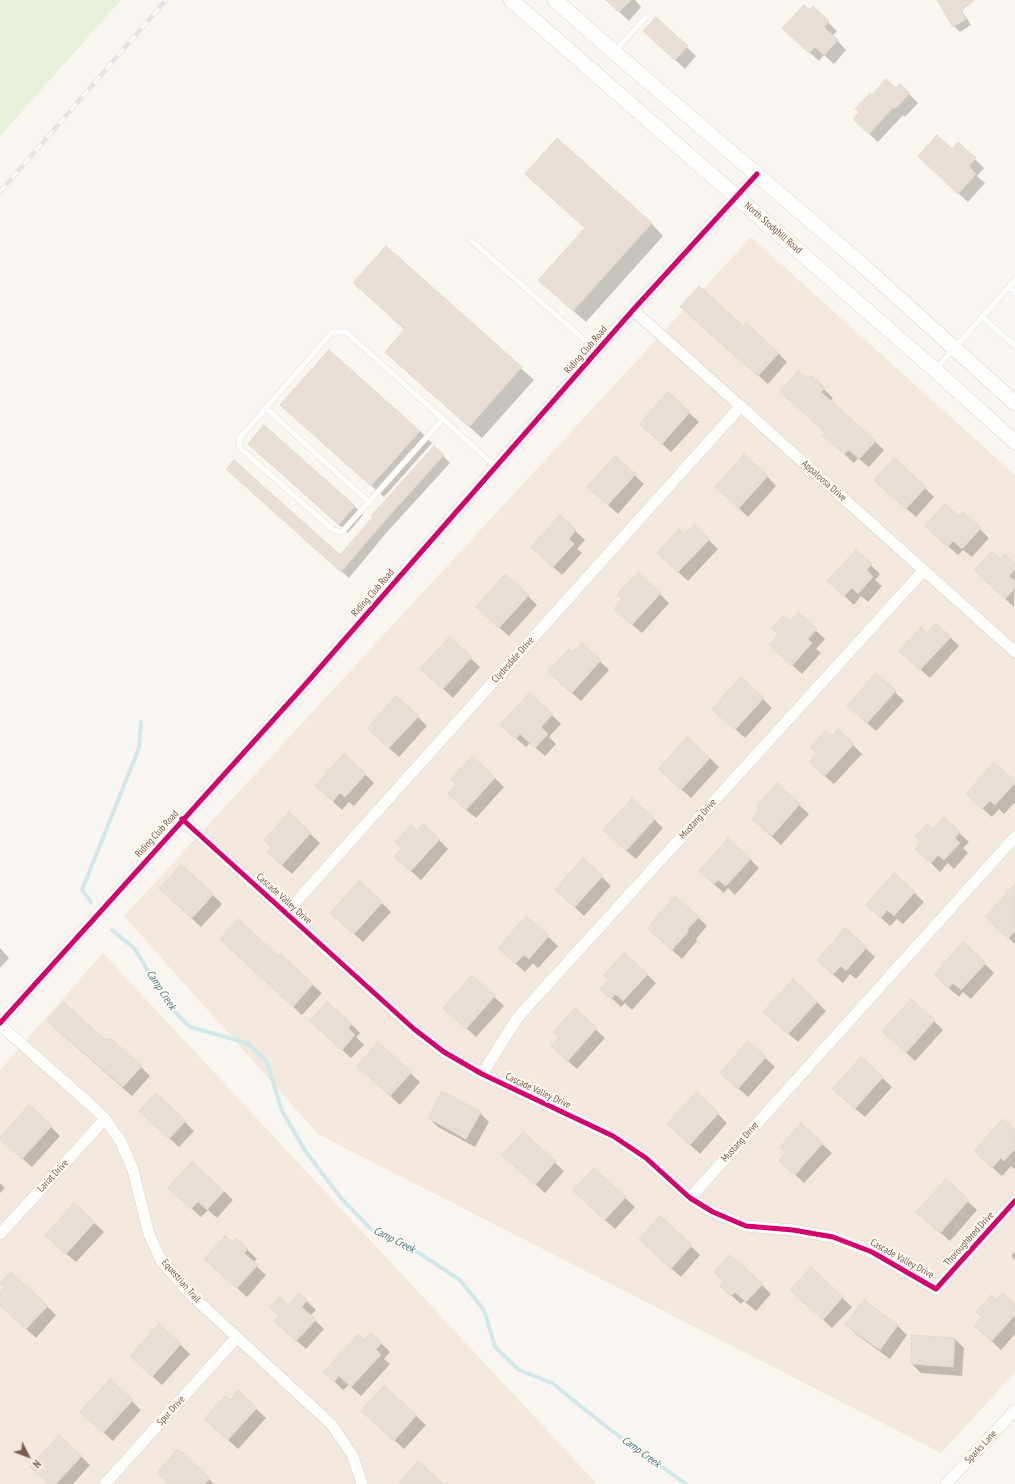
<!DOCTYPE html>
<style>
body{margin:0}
#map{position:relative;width:1015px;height:1484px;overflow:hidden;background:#f9f5f0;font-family:"PT Sans Narrow",sans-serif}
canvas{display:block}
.north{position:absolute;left:8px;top:1436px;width:40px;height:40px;-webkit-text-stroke:3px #fffaf3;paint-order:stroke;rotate:132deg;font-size:11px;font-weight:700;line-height:16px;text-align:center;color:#7a5c4d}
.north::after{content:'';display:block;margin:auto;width:14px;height:18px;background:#7a5c4d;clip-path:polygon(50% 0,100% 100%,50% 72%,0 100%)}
</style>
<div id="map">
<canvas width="1015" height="1484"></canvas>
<div class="north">N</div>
</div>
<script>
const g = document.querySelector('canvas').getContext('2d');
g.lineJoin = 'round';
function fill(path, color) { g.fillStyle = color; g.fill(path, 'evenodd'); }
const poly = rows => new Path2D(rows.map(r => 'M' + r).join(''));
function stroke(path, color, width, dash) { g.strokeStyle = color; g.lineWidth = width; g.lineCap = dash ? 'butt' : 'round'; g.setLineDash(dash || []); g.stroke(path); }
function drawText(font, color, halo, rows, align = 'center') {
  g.font = font + ' "PT Sans Narrow",sans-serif'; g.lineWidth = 4; g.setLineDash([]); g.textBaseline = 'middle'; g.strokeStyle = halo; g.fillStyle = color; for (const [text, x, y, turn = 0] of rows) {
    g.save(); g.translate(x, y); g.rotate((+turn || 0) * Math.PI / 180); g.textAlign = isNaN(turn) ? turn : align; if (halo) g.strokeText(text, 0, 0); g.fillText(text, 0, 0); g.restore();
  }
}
fill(poly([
 [751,237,1015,475,1015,1372,941,1453,318,1134,124,916],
 [103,953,597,1484,0,1484,0,1070]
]), '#f2e8de');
fill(poly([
 [0,0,121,0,0,136]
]), '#e7f0db');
fill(poly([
 [606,0,635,0,641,7,629,21],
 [938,0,955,0,971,25,960,32,954,26],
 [813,8,837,31,833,36,846,50,834,64,824,55,819,61,792,37],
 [656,19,696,56,685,69,644,31],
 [896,89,909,94,918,103,905,117,903,115,878,142,863,128,872,96],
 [958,143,984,168,977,176,985,183,968,202,928,165,952,150],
 [526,174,651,223,663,236,586,322,552,292,586,228],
 [386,248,534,380,482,438,398,364,405,330,354,283],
 [690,316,743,327,778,353,787,362,768,384],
 [811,377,833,398,830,401,884,450,869,467,858,458,854,463,833,444,825,432,781,392,808,381],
 [668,393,699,422,671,452,650,433],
 [282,405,420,431,432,443,384,497],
 [258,453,354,506,363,515,348,533],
 [443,456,450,463,387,532,349,578,227,469,340,557],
 [615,457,644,484,618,514,598,496],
 [767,476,776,486,748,517,726,496],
 [925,488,934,497,916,517,884,489],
 [560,517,585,540,577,549,582,553,562,575,541,556],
 [959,518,980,529,989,538,972,557,963,550,958,555,935,535],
 [685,536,709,540,718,549,688,581,667,562],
 [856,551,880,574,875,580,882,586,868,602,861,596,854,605,838,590],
 [1001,560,1015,564,1014,607,984,579],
 [660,594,669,603,642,633,624,618,623,600],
 [528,596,537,605,509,636,486,616],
 [798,614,825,639,816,649,821,653,802,674,779,654,790,622],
 [927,634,950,637,959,646,930,678,910,660],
 [449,638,480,667,453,698,431,678],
 [582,644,609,670,581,701,558,681,573,654],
 [895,692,904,701,876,731,858,715],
 [763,699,772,708,745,738,723,718],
 [552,715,561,724,549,737,556,744,545,756,530,743,526,747,511,734],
 [418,717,427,726,399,757,377,737],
 [832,737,853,745,862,754,834,784,819,771,818,754],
 [710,758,719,767,691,798,669,778],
 [365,774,374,783,354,806,349,802,342,810,326,795],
 [495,778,504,787,476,818,458,803],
 [1015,782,1015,802,1004,814,999,809,992,817,976,803],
 [777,785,809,814,781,845,762,828],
 [289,814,320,843,292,874,277,861,272,847],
 [654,819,663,828,636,859,613,839],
 [944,819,969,842,963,848,968,853,954,869,948,863,940,872,926,858,933,831],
 [417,833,439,840,448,849,421,880,405,866,403,849],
 [750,859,759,868,735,895,728,888,724,893,709,880],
 [894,874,924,902,903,924,897,919,890,926,877,914],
 [602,877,611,886,584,916,566,899],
 [1015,888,1015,944,995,926],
 [213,895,222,904,201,927,170,898],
 [382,903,391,912,363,942,341,922],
 [526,917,558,946,538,968,533,963,525,972,508,957],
 [698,917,707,926,696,939,697,941,682,959,657,937],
 [845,929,875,957,856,979,850,974,843,983,827,969],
 [0,948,9,958,0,968],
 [279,957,322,993,302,1015,261,977],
 [985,964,994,973,971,999,963,992,959,997,944,984],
 [647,974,656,983,632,1010,625,1003,621,1007,602,989],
 [472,976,504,1006,476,1037,453,1016],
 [817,1002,826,1011,798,1042,774,1021],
 [575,1010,605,1038,577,1069,561,1055,560,1037],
 [311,1021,351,1024,360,1033,356,1037,364,1045,351,1058],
 [934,1021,943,1030,915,1061,893,1040],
 [57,1030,107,1042,141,1067,150,1076,132,1096],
 [378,1043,420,1082,400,1105,358,1066],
 [749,1043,775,1067,748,1097,731,1082],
 [861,1058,892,1087,865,1117,843,1098],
 [140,1111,185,1122,194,1131,179,1147],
 [480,1113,489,1122,475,1147,438,1127,429,1118],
 [718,1114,727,1123,700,1154,668,1124],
 [801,1125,832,1153,804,1183,790,1170,787,1154],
 [51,1127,60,1136,32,1167,10,1147],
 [1015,1131,1015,1168,1014,1169,1011,1166,1002,1176,984,1160],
 [523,1133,564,1171,545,1193,513,1164],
 [594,1169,635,1207,615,1229,574,1191],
 [946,1181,977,1210,950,1241,927,1221],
 [0,1183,5,1188,0,1193],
 [224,1191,233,1200,217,1218,208,1210,201,1217,178,1197],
 [74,1204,104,1232,76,1262,55,1244],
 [660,1217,700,1255,681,1277,649,1248],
 [236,1239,257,1259,253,1263,266,1275,247,1297,205,1259,233,1243],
 [1015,1251,1015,1260,1011,1256],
 [811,1269,852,1307,832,1328,800,1299],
 [762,1285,771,1294,756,1311,744,1301,741,1304,721,1286],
 [0,1293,47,1306,56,1315,36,1338,0,1305],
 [299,1294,316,1310,310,1316,324,1329,306,1349,285,1330,288,1307],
 [997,1301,1015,1306,1015,1334,1001,1350,985,1335,983,1318],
 [864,1302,898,1326,907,1335,890,1359,856,1334,847,1325],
 [159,1325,190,1354,162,1385,140,1365],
 [913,1336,955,1339,964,1348,962,1376,921,1373,912,1364],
 [364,1341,381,1343,390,1352,384,1359,390,1364,361,1396,349,1385,343,1390,334,1381],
 [384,1387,426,1425,404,1449,372,1420],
 [238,1392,266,1418,238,1449,215,1428,230,1401],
 [132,1401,141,1410,113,1441,90,1421],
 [178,1451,209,1479,214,1484,169,1484],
 [81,1456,90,1465,73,1484,50,1484]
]), '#0003');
stroke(poly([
 [91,902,82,890,139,748,141,722],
 [112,930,135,949,169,1006,190,1027,247,1043,267,1062,282,1111,306,1152,341,1198,372,1230,407,1245,460,1280,484,1310,495,1347,519,1370,552,1383,608,1428,686,1484]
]), '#d0e8ea', 4);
const building = poly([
 [606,0,631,0,619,12,606,0],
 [937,0,974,0,961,11,966,19,953,27,937,0],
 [804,5,810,10,813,6,829,21,824,27,838,40,824,55,815,47,809,53,782,28,804,5],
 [656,17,688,46,675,60,643,31,656,17],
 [886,79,896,88,900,84,910,93,895,109,894,107,869,134,853,119,859,112,855,109,870,93,872,95,886,79],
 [937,135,952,149,958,142,976,158,969,166,976,174,958,194,918,156,937,135],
 [557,138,652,223,573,311,538,280,585,228,525,174,557,138],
 [386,246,522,367,469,427,385,352,405,329,353,283,386,246],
 [699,286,743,326,746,323,779,353,758,376,680,307,699,286],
 [329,350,420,431,371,486,280,405,329,350],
 [798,371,808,379,811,375,825,388,821,392,876,441,859,459,849,450,844,454,822,435,825,432,780,392,798,371],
 [668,392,690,412,662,444,639,424,668,392],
 [264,425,355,506,339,524,248,444,264,425],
 [434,446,444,455,381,525,341,572,226,469,234,460,340,555,373,517,371,516,434,446],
 [744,454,768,476,739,508,715,487,744,454],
 [615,456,636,474,608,505,587,487,615,456],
 [894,458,926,487,906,509,874,480,894,458],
 [945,504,959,516,963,512,981,528,962,549,953,541,948,547,925,526,945,504],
 [560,515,576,530,569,539,574,544,553,567,531,547,560,515],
 [694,524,710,539,678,572,657,553,679,529,685,534,694,524],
 [856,550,872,564,867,570,873,577,858,594,852,588,844,596,827,581,856,550],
 [992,551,1001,559,1005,554,1015,563,1015,569,1009,576,1015,582,1015,588,1005,599,974,570,992,551],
 [638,572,661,593,632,625,614,609,622,599,617,595,638,572],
 [505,574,529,595,499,628,476,607,505,574],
 [798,612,817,629,808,639,812,643,792,666,769,645,779,634,772,628,784,615,790,621,798,612],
 [936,623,951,637,920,670,899,651,921,627,927,633,936,623],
 [449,637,472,657,443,689,420,669,449,637],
 [582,643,601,660,572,693,548,672,569,649,573,652,582,643],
 [876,673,896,691,867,723,847,706,876,673],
 [741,677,764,698,735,730,712,709,741,677],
 [529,693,553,714,541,727,548,734,535,748,520,734,516,739,500,725,529,693],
 [396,696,419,716,389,748,367,728,396,696],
 [838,729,854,744,825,776,809,762,817,754,810,747,826,730,832,736,838,729],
 [687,737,710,758,681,790,659,769,687,737],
 [344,754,366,774,345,797,340,793,333,801,315,786,344,754],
 [472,756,495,778,466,810,448,794,456,784,451,779,472,756],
 [994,762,1015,781,1015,783,995,805,990,801,982,809,966,794,994,762],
 [777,783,800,804,772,836,752,819,760,809,757,806,777,783],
 [632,798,655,819,626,851,603,830,632,798],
 [289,812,311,833,282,865,267,852,271,847,264,840,289,812],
 [944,817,960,832,955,838,960,843,944,860,938,855,931,863,915,849,921,842,915,836,927,824,933,829,944,817],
 [423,824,440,839,411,871,394,857,402,848,395,842,411,825,417,831,423,824],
 [728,838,751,859,726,886,718,880,714,884,699,871,728,838],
 [583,858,603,876,575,907,555,890,583,858],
 [181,865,214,894,192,918,159,889,181,865],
 [894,873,915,892,894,916,887,910,881,918,866,905,894,873],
 [359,881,383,902,354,934,330,913,359,881],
 [1015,884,1015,931,1008,939,985,917,1015,884],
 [675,896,699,917,687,930,689,931,672,950,647,928,675,896],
 [526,916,549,936,529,959,524,955,515,964,498,948,526,916],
 [238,919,279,956,281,954,313,984,293,1007,220,939,238,919],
 [845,928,867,947,846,971,841,966,833,974,817,960,845,928],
 [963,942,986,963,961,990,953,983,949,988,934,975,963,942],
 [624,953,648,974,623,1001,615,994,611,999,600,989,609,980,604,975,624,953],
 [472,975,495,996,466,1029,443,1008,472,975],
 [793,979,817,1002,788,1034,763,1012,793,979],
 [911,999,935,1020,906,1053,882,1031,911,999],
 [63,1002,107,1041,110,1038,142,1066,123,1087,47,1021,63,1002],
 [327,1002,352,1024,348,1028,355,1035,342,1050,310,1021,327,1002],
 [575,1008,597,1028,568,1061,551,1046,559,1037,553,1032,575,1008],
 [748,1041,766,1057,738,1089,720,1073,748,1041],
 [378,1042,412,1072,390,1096,357,1066,378,1042],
 [861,1057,883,1077,855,1109,832,1089,861,1057],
 [442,1091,481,1112,466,1139,428,1118,442,1091],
 [696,1092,719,1113,690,1145,667,1124,696,1092],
 [156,1093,186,1121,169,1139,139,1111,156,1093],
 [29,1105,52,1126,22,1159,0,1139,0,1137,29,1105],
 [1003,1119,1015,1130,1015,1149,1004,1161,1001,1158,992,1168,974,1151,1003,1119],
 [801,1123,823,1143,795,1175,779,1161,786,1153,780,1147,801,1123],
 [523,1132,556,1161,535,1185,502,1155,523,1132],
 [192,1162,224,1191,207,1210,198,1202,191,1209,168,1188,192,1162],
 [594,1168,626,1197,605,1220,573,1191,594,1168],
 [946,1179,969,1200,940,1233,916,1212,946,1179],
 [74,1203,95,1222,66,1254,45,1235,74,1203],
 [660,1216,692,1245,671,1269,639,1239,660,1216],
 [225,1236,233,1242,236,1238,248,1249,244,1253,258,1265,237,1288,204,1259,225,1236],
 [730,1255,763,1284,746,1302,735,1292,731,1296,720,1286,724,1281,714,1272,730,1255],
 [811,1267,843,1297,823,1320,790,1290,811,1267],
 [11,1272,48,1306,26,1329,0,1306,0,1292,4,1287,0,1283,11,1272],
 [299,1293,307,1300,302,1307,316,1320,296,1341,274,1321,279,1316,270,1307,279,1297,288,1305,299,1293],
 [1003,1293,1015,1304,1015,1315,992,1341,974,1326,982,1317,976,1312,991,1295,997,1300,1003,1293],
 [864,1300,898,1325,880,1350,845,1325,864,1300],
 [159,1324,181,1344,152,1377,130,1356,159,1324],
 [371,1333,382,1343,376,1349,381,1355,351,1387,339,1376,334,1382,323,1372,359,1334,364,1340,371,1333],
 [912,1335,955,1338,953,1367,911,1364,912,1335],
 [110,1379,133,1400,103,1433,80,1412,110,1379],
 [384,1386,417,1415,394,1441,361,1411,384,1386],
 [238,1390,257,1408,228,1440,204,1419,225,1396,230,1400,238,1390],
 [59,1435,82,1456,56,1484,49,1484,30,1467,59,1435],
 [178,1449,210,1478,205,1484,169,1484,157,1473,178,1449],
 [418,1461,444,1484,398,1484,418,1461]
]);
fill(building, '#e6ded7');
stroke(building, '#e2d8d2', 1);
const lane = poly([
 [614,52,645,18],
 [472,241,597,351],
 [1009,287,1015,293],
 [982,317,1015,346],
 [935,370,1015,280],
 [266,408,369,502],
 [443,419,342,532,333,530,240,448,239,439,332,332,346,332,443,419,496,467],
 [0,1008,7,1015]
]);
const street = poly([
 [633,310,1015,652],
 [182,819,414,1029,444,1052,482,1074,613,1136,646,1158,690,1198,713,1212,746,1226,793,1230,833,1237,872,1252,936,1289,1015,1201],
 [286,913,741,406],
 [0,1023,303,687,633,310,757,174],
 [0,1025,92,1106,105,1119,121,1142,133,1170,149,1234,162,1262,189,1293,331,1424,353,1456,362,1484],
 [482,1074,518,1017,924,570],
 [690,1198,1015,837],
 [0,1234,105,1119],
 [105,1484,237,1337],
 [946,1484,1015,1410]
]);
const secondary = poly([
 [511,0,935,370,1015,442],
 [555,0,614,52,860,263,1015,403]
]);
stroke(lane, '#d7d1cb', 6);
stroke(street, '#d7d1cb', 12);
stroke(secondary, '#d9d2cb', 16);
stroke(lane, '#fefefd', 5.5);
stroke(street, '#fefefd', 11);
stroke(secondary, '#fefefd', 15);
const rail = poly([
 [0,192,166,0]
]);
stroke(rail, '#e6e3e7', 4.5);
stroke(rail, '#fffaf3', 3, [9]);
stroke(poly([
 [182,819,414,1029,444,1052,482,1074,613,1136,646,1158,690,1198,713,1212,746,1226,793,1230,833,1237,872,1252,936,1289,1015,1201],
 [0,1023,303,687,633,310,757,174]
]), '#d6006c', 5);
drawText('10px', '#7a5c4d', '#fffaf3', [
 ["North Stodghill Road",773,228,41],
 ["Riding Club Road",586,350,-49],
 ["Appaloosa Drive",824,481,42],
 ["Riding Club Road",373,593,-49],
 ["Clydesdale Drive",513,660,-48],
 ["Mustang Drive",698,819,-48],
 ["Riding Club Road",157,834,-48],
 ["Cascade Valley Drive",284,899,42],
 ["Cascade Valley Drive",538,1091,25],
 ["Mustang Drive",740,1142,-48],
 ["Lariat Drive",53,1176,-47],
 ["Thoroughbred Drive",969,1239,-48],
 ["Cascade Valley Drive",902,1259,29],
 ["Equestrian Trail",181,1281,49],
 ["Spur Drive",171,1411,-48],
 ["Sparks Lane",981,1447,-47]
]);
drawText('italic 11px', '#437c86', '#fffaf3', [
 ["Camp Creek",161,990,57],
 ["Camp Creek",394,1240,27],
 ["Camp Creek",641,1452,36]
]);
</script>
